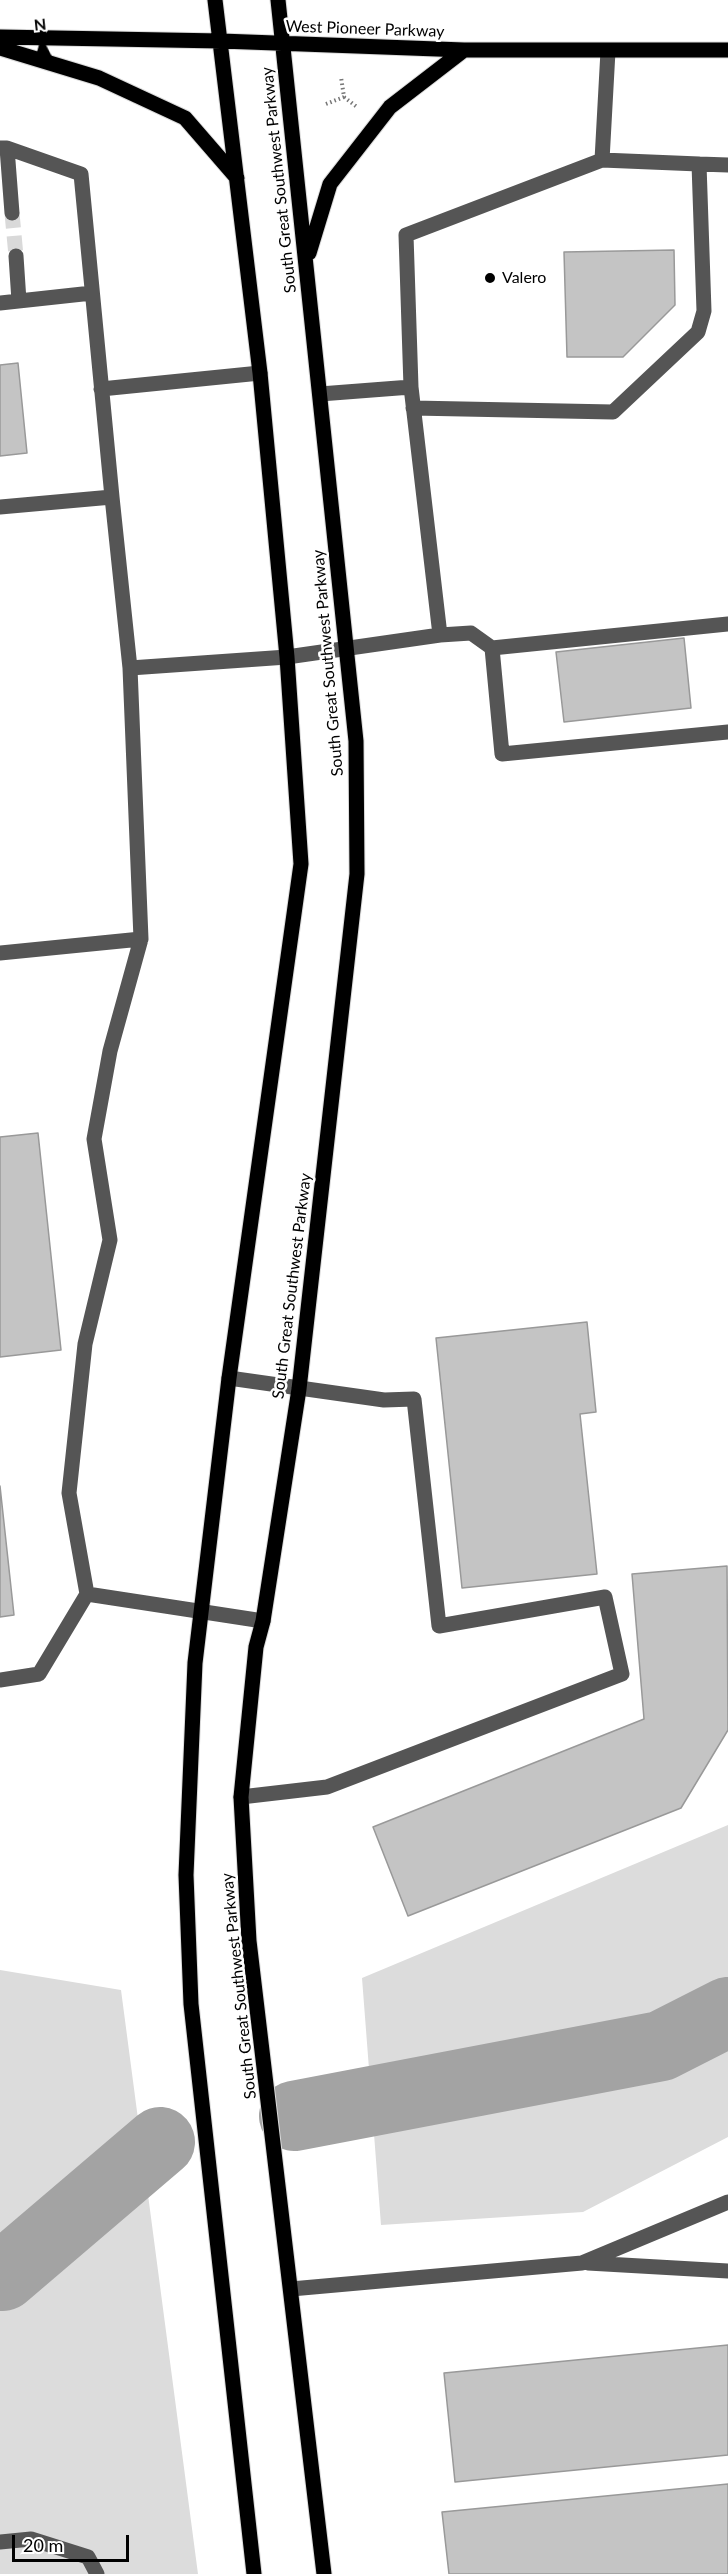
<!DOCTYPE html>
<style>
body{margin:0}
#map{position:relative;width:728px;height:2574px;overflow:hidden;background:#fff;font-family:Lato,sans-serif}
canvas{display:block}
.north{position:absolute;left:12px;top:12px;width:60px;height:60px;-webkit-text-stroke:4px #fff;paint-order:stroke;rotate:354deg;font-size:16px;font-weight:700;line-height:24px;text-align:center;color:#000}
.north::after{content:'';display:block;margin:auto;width:21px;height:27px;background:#000;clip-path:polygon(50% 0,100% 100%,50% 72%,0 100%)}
.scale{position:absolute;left:12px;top:2535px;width:117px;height:27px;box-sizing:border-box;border:3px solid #000;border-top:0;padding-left:8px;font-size:18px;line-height:21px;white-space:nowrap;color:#000;-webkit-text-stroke:4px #fff;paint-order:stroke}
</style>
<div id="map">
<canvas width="728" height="2574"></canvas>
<div class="north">N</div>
<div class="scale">20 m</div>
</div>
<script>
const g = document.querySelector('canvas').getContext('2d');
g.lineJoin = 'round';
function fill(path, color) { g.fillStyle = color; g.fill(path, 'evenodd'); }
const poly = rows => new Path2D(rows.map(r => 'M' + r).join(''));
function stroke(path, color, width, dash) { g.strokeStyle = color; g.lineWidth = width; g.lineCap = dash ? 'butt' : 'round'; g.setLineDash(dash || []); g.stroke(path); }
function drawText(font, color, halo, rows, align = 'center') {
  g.font = font + ' Lato,sans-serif'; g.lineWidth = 5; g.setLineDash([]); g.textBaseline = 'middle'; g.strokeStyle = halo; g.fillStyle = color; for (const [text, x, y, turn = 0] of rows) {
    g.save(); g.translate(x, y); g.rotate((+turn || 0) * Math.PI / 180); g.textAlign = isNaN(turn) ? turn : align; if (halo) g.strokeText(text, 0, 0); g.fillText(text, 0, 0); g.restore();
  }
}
fill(poly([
 [728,1825,728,2137,583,2212,381,2225,362,1978],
 [0,1970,121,1990,198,2574,0,2574]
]), '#dcdcdc');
stroke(poly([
 [294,2116,661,2046,728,2012],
 [0,2275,3,2276,160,2142]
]), '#a3a3a3', 70);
const building = poly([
 [674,250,675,305,623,357,567,357,564,252,674,250],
 [18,363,27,453,0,456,0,365,18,363],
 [684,638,691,708,564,722,556,652,684,638],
 [38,1133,61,1350,0,1357,0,1137,38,1133],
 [587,1322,596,1412,580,1414,597,1574,462,1588,436,1338,587,1322],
 [0,1486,14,1615,0,1617,0,1486],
 [727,1566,728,1730,681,1808,408,1916,373,1827,644,1719,632,1574,727,1566],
 [728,2345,728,2455,455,2482,444,2373,728,2345],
 [728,2484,728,2574,449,2574,442,2512,728,2484]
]);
fill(building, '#c4c4c4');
stroke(building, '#999', 1.5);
stroke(poly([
 [12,213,16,256]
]), '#d9d9d9', 15, [15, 8]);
const major = poly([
 [215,0,260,373,287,657,301,864,229,1378,195,1663,186,1875,191,2004,254,2574],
 [278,0,356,741,357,874,299,1389,263,1621,256,1647,241,1797,249,1941,324,2574],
 [0,37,221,41,464,50,728,50],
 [0,48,99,78,185,118,237,178],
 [309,253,330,184,390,107,464,50]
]);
stroke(major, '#dbdbdb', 17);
stroke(poly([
 [344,97,357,107],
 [326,104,344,97,341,77]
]), '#777', 4, [1.5, 3]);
stroke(poly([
 [0,148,7,148,81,174,112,497],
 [7,148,12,213],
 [602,160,608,51],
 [699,164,728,165],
 [16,256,19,301],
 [0,303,92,293],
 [411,387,406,235,602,160,699,164,704,311,698,332,613,412,413,408],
 [101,389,260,373],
 [320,394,411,387,440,635],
 [0,507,112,497,130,668],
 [492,648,502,754,728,732],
 [0,953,141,939,130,668,287,657,440,635,471,633,492,648,728,624],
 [229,1378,384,1400,414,1399,439,1626,605,1597,622,1674,327,1787,241,1797],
 [87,1594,69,1493,85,1344,110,1240,94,1139,110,1051,141,939],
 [0,1680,39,1674,87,1594,263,1621],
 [588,2263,728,2271],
 [291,2289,582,2263,728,2202],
 [0,2542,31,2539,88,2557,97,2574]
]), '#555', 15);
stroke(major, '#000', 15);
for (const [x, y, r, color] of [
 [490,278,6,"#000"]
]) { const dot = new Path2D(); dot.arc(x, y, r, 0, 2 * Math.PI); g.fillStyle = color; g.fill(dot); stroke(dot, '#fff', 2); }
drawText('16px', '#000', '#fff', [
 ["West Pioneer Parkway",365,29,2],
 ["South Great Southwest Parkway",279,180,-96],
 ["South Great Southwest Parkway",328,663,-95],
 ["South Great Southwest Parkway",292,1286,-83],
 ["South Great Southwest Parkway",239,1986,-96]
]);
drawText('16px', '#000', '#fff', [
 ["Valero",502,278]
], 'left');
</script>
